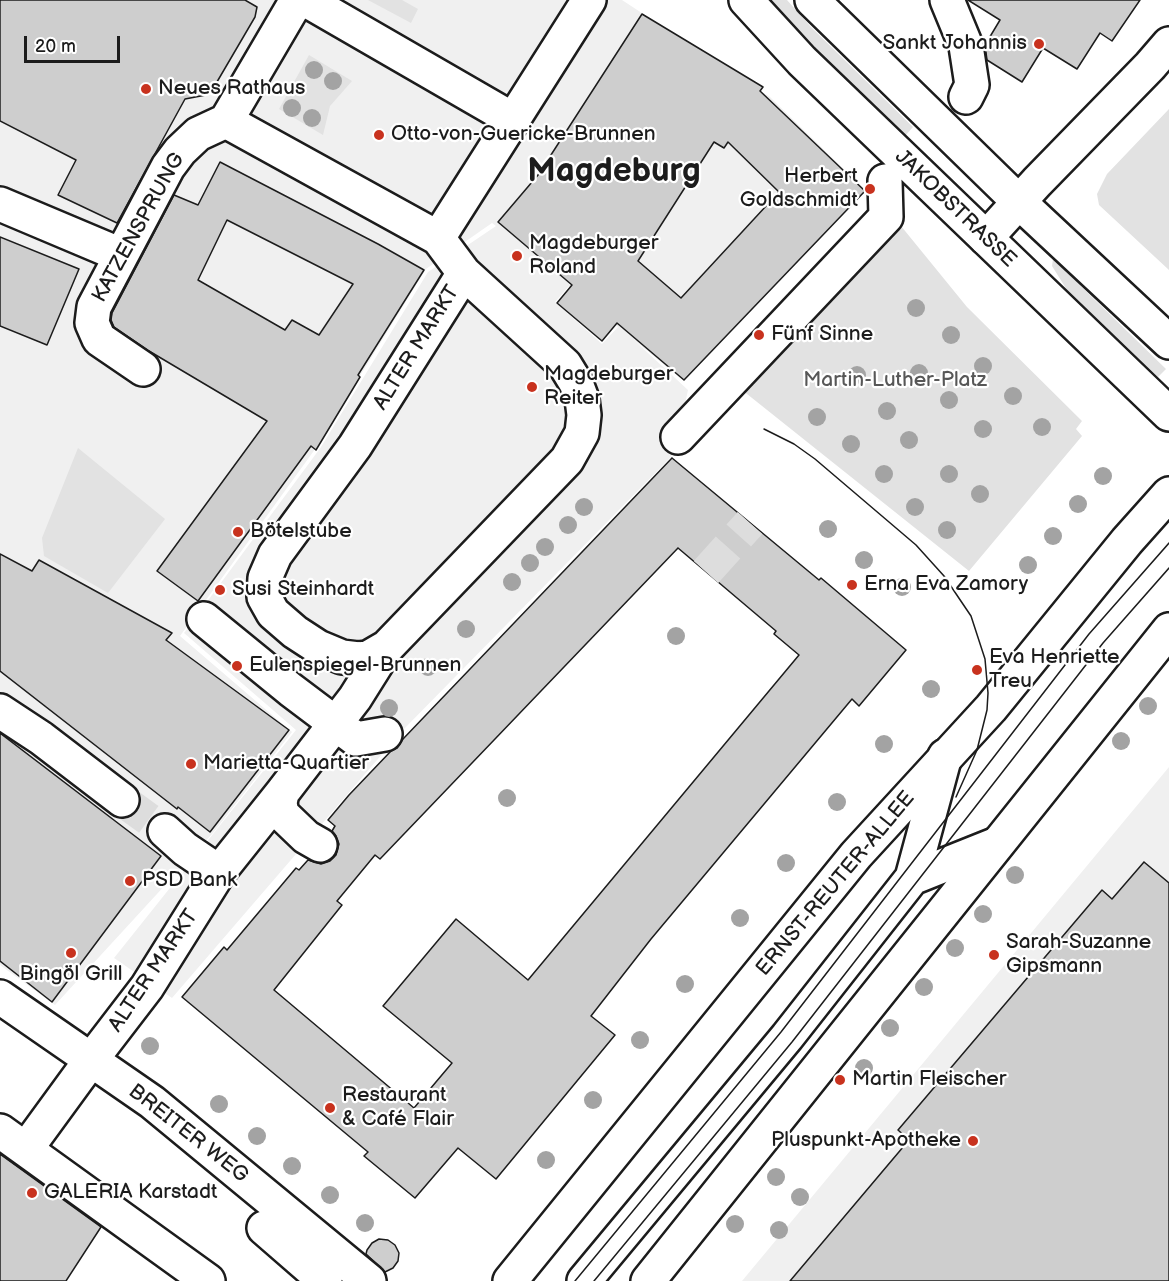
<!DOCTYPE html>
<meta charset="utf-8">
<style>
body{margin:0}
#map{position:relative;width:1169px;height:1281px;overflow:hidden;background:#fff;font-family:"Balsamiq Sans",sans-serif}
canvas{display:block}
.scale{position:absolute;left:24px;top:36px;width:96px;height:27px;box-sizing:border-box;border:3px solid #1c1c1c;border-top:0;padding-left:8px;font-size:18px;line-height:21px;white-space:nowrap;color:#1c1c1c;-webkit-text-stroke:4px #fff;paint-order:stroke}
</style>
<div id="map">
<canvas width="1169" height="1281"></canvas>
<div class="scale">20 m</div>
</div>
<script>
const g = document.querySelector('canvas').getContext('2d');
g.lineJoin = 'round';
function fill(path, color) { g.fillStyle = color; g.fill(path, 'evenodd'); }
const poly = rows => new Path2D(rows.map(r => 'M' + r).join(''));
function stroke(path, color, width, dash) { g.strokeStyle = color; g.lineWidth = width; g.lineCap = dash ? 'butt' : 'round'; g.setLineDash(dash || []); g.stroke(path); }
function drawText(font, color, halo, rows, align = 'center') {
  g.font = font + ' "Balsamiq Sans",sans-serif'; g.lineWidth = 4.5; g.setLineDash([]); g.textBaseline = 'middle'; g.strokeStyle = halo; g.fillStyle = color; for (const [text, x, y, turn = 0] of rows) {
    g.save(); g.translate(x, y); g.rotate((+turn || 0) * Math.PI / 180); g.textAlign = isNaN(turn) ? turn : align; if (halo) g.strokeText(text, 0, 0); g.fillText(text, 0, 0); g.restore();
  }
}
fill(poly([
 [0,0,622,0,770,97,866,191,684,381,634,340,688,390,678,437,671,457,402,731,172,998,114,958,296,730,184,633,321,447,428,272,496,226,492,223,426,269,313,452,180,636,292,732,213,833,55,1005,0,965],
 [569,286,618,327,602,344,555,302],
 [1169,767,1169,1281,742,1281]
]), '#f0f0f0');
fill(poly([
 [368,0,402,0,418,9,411,23],
 [770,0,787,0,811,27,913,127,905,136,841,75],
 [309,55,352,81,330,106,323,135,279,109],
 [1169,109,1169,270,1099,205,1097,194,1107,174],
 [901,226,967,307,1082,421,1076,429,1082,436,969,571,742,390],
 [1053,259,1166,369,1158,377,1067,290,1052,266],
 [78,448,165,519,108,593,44,556,42,538]
]), '#e2e2e2');
const building = poly([
 [0,0,245,0,257,7,255,17,214,87,206,95,185,99,117,223,58,195,76,160,0,121,0,0],
 [968,0,1140,0,1112,41,1100,33,1077,69,1043,48,1022,82,987,60,985,45,1000,20,968,0],
 [642,14,763,87,760,91,865,191,684,380,617,323,602,341,557,303,572,285,498,222,538,175,642,14],
 [714,142,724,148,728,142,779,192,681,298,638,261,714,142],
 [220,162,378,244,424,270,358,375,360,377,316,450,311,446,198,601,157,571,267,421,149,351,114,327,111,320,112,313,174,195,198,205,220,162],
 [227,220,353,284,319,335,292,320,285,330,198,280,227,220],
 [0,237,79,269,47,345,0,326,0,237],
 [672,458,819,580,821,578,906,650,859,706,852,699,651,939,591,1016,615,1035,496,1179,458,1148,415,1198,364,1156,368,1152,182,997,224,947,227,950,296,868,299,870,308,860,321,864,330,861,336,855,339,844,336,836,332,831,335,826,328,820,349,795,391,751,397,748,403,739,672,458],
 [678,548,776,631,774,634,799,655,528,980,456,919,383,1006,452,1063,414,1108,274,990,342,905,337,901,375,855,380,859,678,548],
 [0,554,32,571,39,560,172,633,166,640,289,730,210,832,178,807,177,809,0,671,0,554],
 [0,733,161,856,52,1002,0,961,0,733],
 [1144,862,1169,883,1169,1281,790,1281,909,1140,898,1130,1102,890,1112,899,1144,862],
 [0,1154,101,1227,66,1281,0,1281,0,1154],
 [379,1239,388,1240,395,1245,399,1253,398,1261,393,1268,385,1272,366,1254,367,1250,372,1243,379,1239]
]);
fill(building, '#cecece');
stroke(building, '#1c1c1c', 1.5);
stroke(poly([
 [706,572,750,523],
 [122,800,165,831]
]), '#ddd', 33, [33, 16]);
const minor = poly([
 [297,0,226,121,438,238,464,273],
 [306,0,512,119],
 [746,0,802,61,986,238],
 [812,0,1019,202],
 [947,0,966,46,972,85,966,97],
 [0,204,121,255],
 [438,238,589,0],
 [143,369,99,339,92,323,94,307,168,167,180,151,198,134,226,121],
 [678,437,886,217,885,181],
 [204,619,291,690,356,739,385,734],
 [0,711,41,738,122,800],
 [165,831,185,849,219,872],
 [320,845,306,837,282,814,280,803,282,793,355,698,387,647,567,460,582,433,584,415,582,399,576,383,565,365,464,273,355,446,275,555,265,578,264,597,273,613,295,632,318,647,342,657,359,659,368,658,387,647],
 [912,878,997,844],
 [0,997,152,1102,369,1281],
 [0,1131,208,1281],
 [26,1149,91,1060,147,987,219,872,282,793],
 [264,1228,325,1281],
 [584,1281,787,1037,912,878,945,756]
]);
const major = poly([
 [1169,44,1150,66,1037,182,986,238,1169,414],
 [1019,202,1169,342],
 [510,1281,856,855,991,708,1127,541,1169,494],
 [648,1281,1169,630]
]);
stroke(minor, '#1c1c1c', 38);
stroke(major, '#1c1c1c', 38);
stroke(minor, '#fff', 33);
stroke(major, '#fff', 33);
stroke(poly([
 [764,429,794,444,815,459,916,545,944,576,971,616,985,659,988,693,987,710,977,750,956,797],
 [575,1281,781,1032,1089,634,1169,543],
 [594,1281,792,1042,1103,643,1169,568]
]), '#1c1c1c', 1.5);
g.fillStyle = '#a3a3a3';
for (const [x, y] of [
 [314,70],
 [333,81],
 [292,108],
 [312,118],
 [916,308],
 [951,335],
 [983,366],
 [919,373],
 [857,375],
 [1013,396],
 [949,400],
 [887,411],
 [817,417],
 [1042,427],
 [983,429],
 [909,440],
 [851,444],
 [884,474],
 [949,474],
 [1103,476],
 [980,494],
 [1078,504],
 [584,507],
 [915,507],
 [568,525],
 [828,529],
 [947,530],
 [1053,536],
 [545,547],
 [864,560],
 [530,563],
 [1028,565],
 [512,582],
 [902,587],
 [466,629],
 [676,636],
 [428,667],
 [931,689],
 [1148,706],
 [389,708],
 [1121,741],
 [884,744],
 [507,798],
 [837,802],
 [786,863],
 [1015,875],
 [983,914],
 [740,918],
 [955,948],
 [685,984],
 [924,987],
 [890,1028],
 [640,1040],
 [150,1046],
 [864,1068],
 [593,1100],
 [219,1104],
 [257,1136],
 [546,1160],
 [292,1166],
 [776,1177],
 [330,1195],
 [800,1197],
 [365,1223],
 [735,1224],
 [779,1230]
]) { g.beginPath(); g.arc(x, y, 9, 0, 2 * Math.PI); g.fill(); }
for (const [x, y, r, color] of [
 [1039,44,6,"#c8321e"],
 [146,89,6,"#c8321e"],
 [379,135,6,"#c8321e"],
 [870,189,6,"#c8321e"],
 [517,256,6,"#c8321e"],
 [759,335,6,"#c8321e"],
 [532,387,6,"#c8321e"],
 [238,532,6,"#c8321e"],
 [852,585,6,"#c8321e"],
 [220,590,6,"#c8321e"],
 [237,666,6,"#c8321e"],
 [977,670,6,"#c8321e"],
 [191,764,6,"#c8321e"],
 [130,881,6,"#c8321e"],
 [71,953,6,"#c8321e"],
 [994,955,6,"#c8321e"],
 [840,1080,6,"#c8321e"],
 [330,1108,6,"#c8321e"],
 [973,1141,6,"#c8321e"],
 [32,1193,6,"#c8321e"]
]) { const dot = new Path2D(); dot.arc(x, y, r, 0, 2 * Math.PI); g.fillStyle = color; g.fill(dot); stroke(dot, '#fff', 2); }
drawText('21px', '#1c1c1c', '#fff', [
 ["Sankt Johannis",1027,44,"right"],
 ["Neues Rathaus",158,89],
 ["Otto-von-Guericke-Brunnen",391,135],
 ["Herbert",858,177,"right"],
 ["Goldschmidt",858,201,"right"],
 ["Magdeburger",529,244],
 ["Roland",529,268],
 ["Fünf Sinne",771,335],
 ["Magdeburger",544,375],
 ["Reiter",544,399],
 ["Bötelstube",250,532],
 ["Erna Eva Zamory",864,585],
 ["Susi Steinhardt",232,590],
 ["Eva Henriette",989,658],
 ["Treu",989,682],
 ["Eulenspiegel-Brunnen",249,666],
 ["Marietta-Quartier",203,764],
 ["PSD Bank",142,881],
 ["Sarah-Suzanne",1006,943],
 ["Gipsmann",1006,967],
 ["Bingöl Grill",71,975,"center"],
 ["Martin Fleischer",852,1080],
 ["Restaurant",342,1096],
 ["& Café Flair",342,1120],
 ["Pluspunkt-Apotheke",961,1141,"right"],
 ["GALERIA Karstadt",44,1193]
], 'left');
drawText('21px', '#1c1c1c', '#fff', [
 ["JAKOBSTRASSE",955,209,44],
 ["KATZENSPRUNG",139,228,-61],
 ["ALTER MARKT",417,348,-58],
 ["ERNST-REUTER-ALLEE",836,884,-50],
 ["ALTER MARKT",154,971,-56],
 ["BREITER WEG",188,1134,38]
]);
drawText('21px', '#575757', '#fff', [
 ["Martin-Luther-Platz",895,381]
]);
drawText('bold 33px', '#1c1c1c', '#fff', [
 ["Magdeburg",614,173]
]);
</script>
